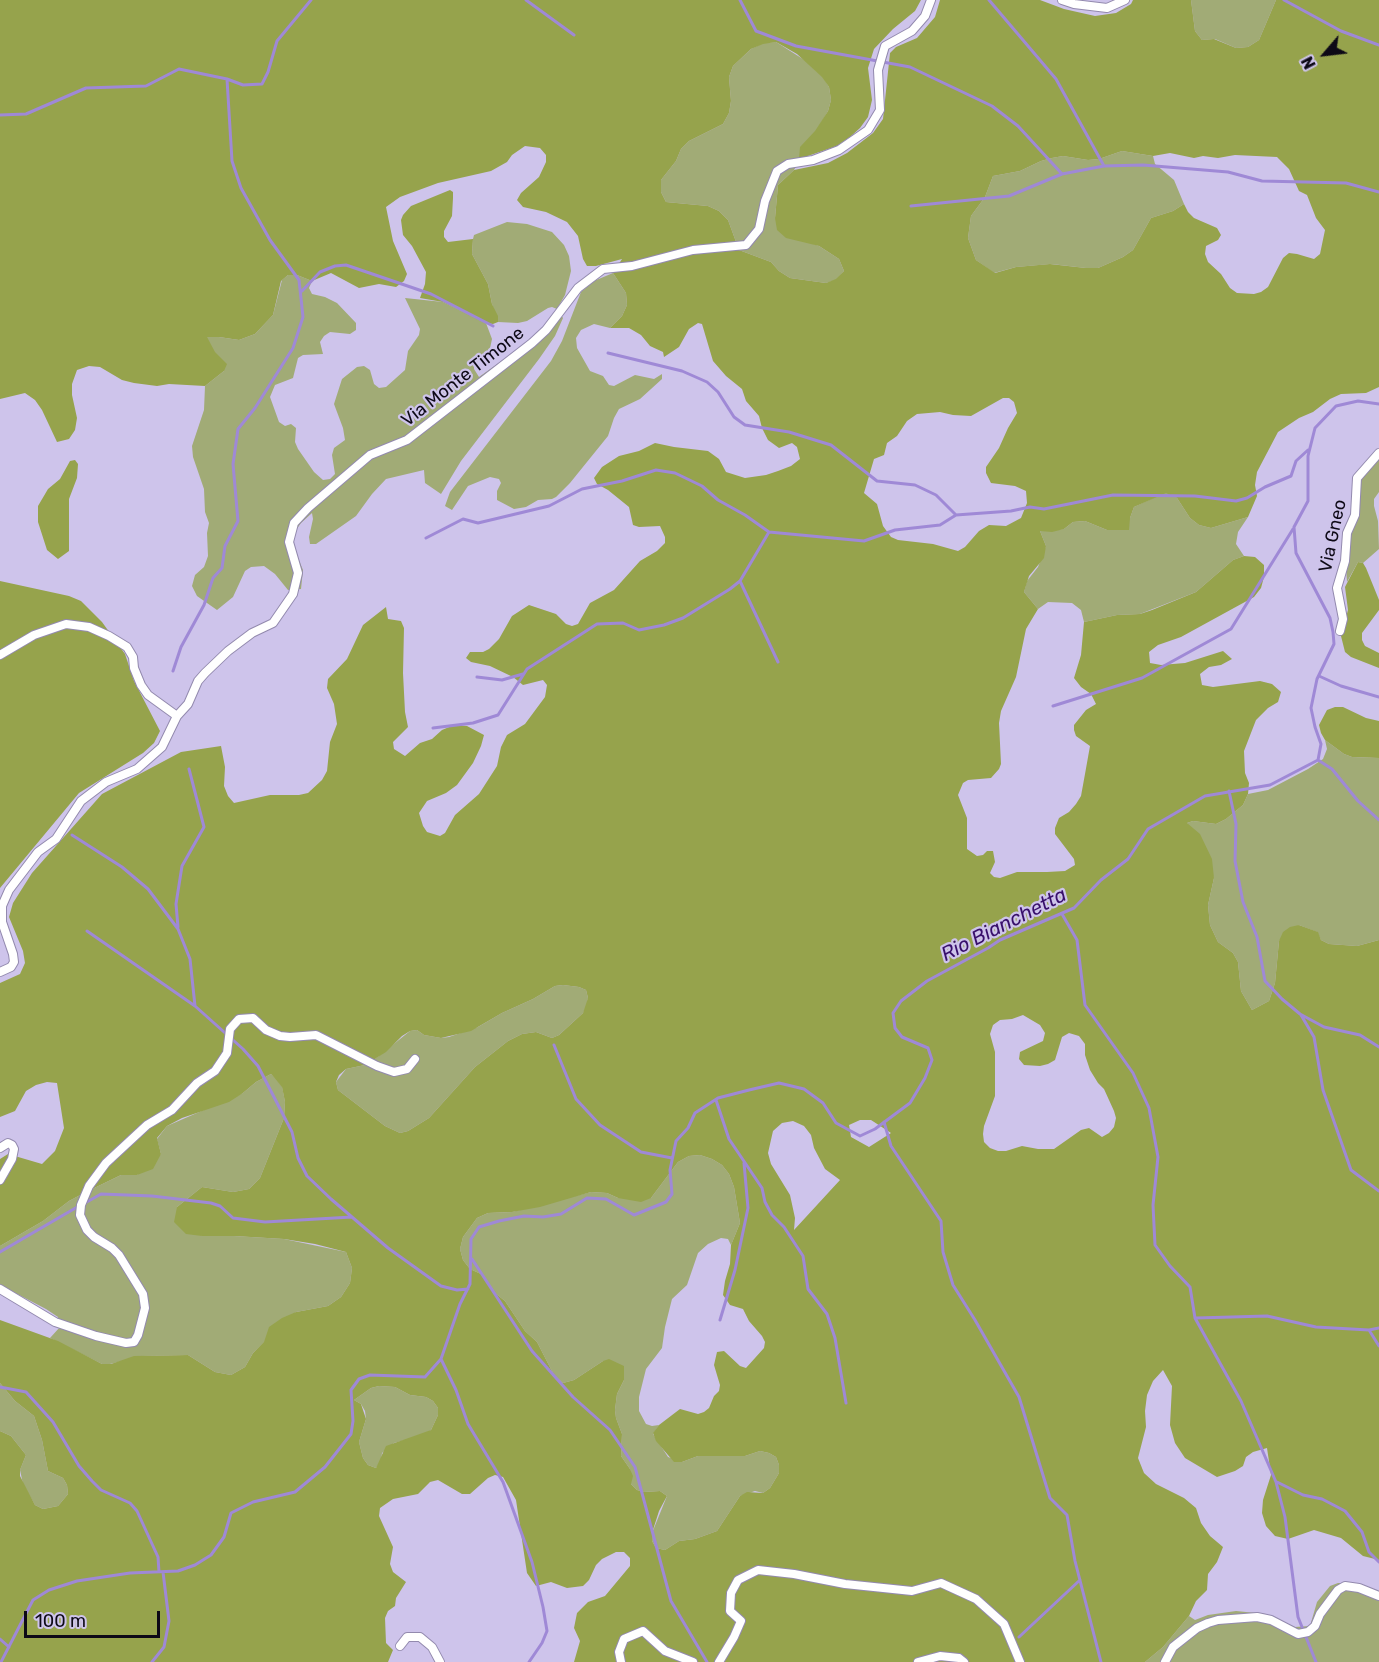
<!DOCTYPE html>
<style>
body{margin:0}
#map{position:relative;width:1379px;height:1662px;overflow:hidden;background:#cec4eb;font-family:Rubik,sans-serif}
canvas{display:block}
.north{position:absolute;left:1295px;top:24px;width:60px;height:60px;-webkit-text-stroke:4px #cec4eb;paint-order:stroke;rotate:242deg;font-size:16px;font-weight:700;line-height:24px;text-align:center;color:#0d0916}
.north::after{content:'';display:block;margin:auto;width:21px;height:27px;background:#0d0916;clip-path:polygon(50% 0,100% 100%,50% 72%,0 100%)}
.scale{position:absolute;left:24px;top:1611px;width:136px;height:27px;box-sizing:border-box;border:3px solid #0d0916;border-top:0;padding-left:8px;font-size:18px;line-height:21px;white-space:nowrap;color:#0d0916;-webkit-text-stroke:4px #cec4eb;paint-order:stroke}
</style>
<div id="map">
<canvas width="1379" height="1662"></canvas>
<div class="north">N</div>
<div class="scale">100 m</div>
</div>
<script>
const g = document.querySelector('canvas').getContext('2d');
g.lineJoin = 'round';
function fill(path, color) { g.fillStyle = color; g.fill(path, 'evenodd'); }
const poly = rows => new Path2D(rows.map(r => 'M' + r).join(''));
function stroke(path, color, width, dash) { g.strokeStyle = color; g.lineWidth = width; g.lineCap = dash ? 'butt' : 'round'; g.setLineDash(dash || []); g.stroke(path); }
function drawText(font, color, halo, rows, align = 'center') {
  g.font = font + ' Rubik,sans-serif'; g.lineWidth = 4.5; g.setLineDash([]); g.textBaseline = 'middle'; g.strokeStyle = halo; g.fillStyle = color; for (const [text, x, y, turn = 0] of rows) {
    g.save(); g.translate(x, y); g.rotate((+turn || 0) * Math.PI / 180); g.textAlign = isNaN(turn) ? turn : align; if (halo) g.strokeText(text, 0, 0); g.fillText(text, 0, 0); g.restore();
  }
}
fill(poly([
 [1191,0,1276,0,1259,40,1248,47,1236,48,1215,39,1202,40,1195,31],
 [776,42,806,61,823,77,829,87,831,100,828,111,794,170,778,185,775,218,808,242,819,246,839,259,844,271,836,280,826,283,790,278,779,271,771,262,739,250,728,220,719,211,708,206,666,202,661,192,661,180,676,161,681,149,689,141,723,124,729,113,731,101,729,77,733,66,751,49,763,43],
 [1122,151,1153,156,1155,164,1174,180,1184,204,1173,211,1151,218,1133,250,1123,257,1098,268,1086,268,1051,264,1016,267,994,273,976,260,968,238,971,216,985,197,993,176,1020,171,1041,161,1052,158,1063,156,1088,160,1099,159],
 [507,222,527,224,552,232,564,245,569,256,571,271,565,295,557,309,563,318,555,336,539,359,461,461,441,494,425,483,424,470,386,479,372,494,356,516,316,544,310,544,309,537,313,519,312,513,301,523,294,533,293,546,303,570,301,589,288,590,275,574,264,566,251,567,245,571,233,597,217,610,197,596,192,586,195,575,204,567,208,556,207,533,209,523,205,512,204,489,193,457,192,446,204,410,205,386,224,371,206,337,219,337,239,340,255,334,273,315,282,280,288,275,297,275,312,281,309,288,312,294,325,297,337,303,356,323,356,330,350,334,330,332,324,336,320,342,323,354,303,355,298,358,293,378,275,385,270,397,279,422,285,426,291,424,296,428,295,442,298,449,314,472,323,480,330,479,335,474,332,455,334,448,345,440,343,428,334,404,342,379,357,367,364,366,370,370,374,384,379,388,386,387,405,370,408,351,419,335,420,329,405,298,443,302,486,323,492,339,489,353,474,364,474,369,479,377,524,345,542,330,557,309,552,307,548,308,527,321,518,323,498,322,492,304,488,284,472,254,473,239,474,235],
 [613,273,626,293,627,305,622,316,610,328,594,324,581,330,576,338,577,348,590,371,603,376,609,385,614,386,635,375,654,379,662,374,662,379,640,399,619,409,614,418,608,436,570,483,556,497,552,499,538,500,526,507,514,509,497,500,497,491,501,483,499,479,490,477,468,486,452,510,445,506,450,492,551,361,562,341,581,292,594,281],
 [1379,458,1379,492,1374,499,1374,506,1378,521,1379,549,1363,563,1358,562,1347,582,1346,567,1351,532,1359,508,1360,480],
 [1166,492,1177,498,1190,518,1199,525,1211,528,1248,517,1238,532,1236,544,1244,556,1233,560,1196,592,1140,614,1117,615,1084,622,1081,610,1072,603,1048,602,1038,609,1024,592,1027,581,1038,567,1046,546,1040,531,1064,529,1073,522,1085,521,1107,530,1130,518,1134,507],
 [1325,740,1344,754,1352,757,1379,758,1379,940,1357,946,1329,944,1321,940,1317,932,1299,925,1279,941,1275,983,1269,1001,1252,1010,1241,991,1238,962,1233,953,1218,942,1210,925,1208,905,1214,878,1187,823,1193,821,1216,824,1226,819,1243,805,1248,794,1268,790,1308,769,1323,759,1327,749],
 [563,985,579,987,586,990,588,998,587,1006,583,1013,559,1035,552,1038,536,1032,522,1034,508,1041,475,1067,429,1118,408,1131,400,1133,385,1126,338,1090,336,1082,346,1069,365,1065,379,1056,410,1031,417,1030,424,1035,441,1038,449,1037,478,1027,502,1013,533,999,555,986],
 [271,1074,282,1086,285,1102,284,1118,260,1178,249,1189,233,1192,202,1187,177,1207,202,1236,234,1236,284,1239,346,1252,352,1268,350,1283,341,1297,328,1306,296,1312,253,1353,245,1367,231,1375,215,1372,188,1355,143,1356,110,1364,102,1364,50,1338,60,1327,58,1317,46,1309,0,1285,0,1246,43,1221,69,1201,84,1193,121,1175,137,1175,161,1154,157,1139,167,1126,243,1093,256,1082],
 [700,1155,712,1159,722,1165,729,1174,734,1187,740,1223,731,1245,728,1239,721,1238,708,1244,698,1253,687,1285,672,1299,665,1327,662,1348,646,1369,639,1397,639,1411,646,1424,652,1426,659,1425,653,1434,668,1457,682,1462,698,1456,745,1456,760,1451,769,1453,776,1457,779,1465,779,1473,770,1488,763,1493,755,1491,740,1496,717,1531,695,1539,679,1541,665,1550,656,1548,652,1541,652,1533,667,1496,660,1491,644,1492,637,1490,631,1484,630,1469,621,1456,622,1434,616,1418,615,1410,617,1394,624,1380,603,1361,574,1380,563,1383,554,1375,537,1342,525,1331,505,1301,495,1293,481,1274,470,1269,463,1260,460,1249,463,1237,477,1218,488,1213,512,1212,591,1192,607,1193,618,1198,651,1198,678,1162,689,1156],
 [0,1383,15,1401,34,1416,42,1440,48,1471,63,1478,67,1485,68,1494,58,1506,43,1509,35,1505,23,1484,20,1470,26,1455,11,1436,0,1431],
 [379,1386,395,1387,410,1395,426,1397,433,1401,438,1408,438,1415,431,1430,424,1435,394,1443,382,1453,381,1461,376,1468,368,1465,363,1458,359,1442,366,1419,365,1411,361,1404,354,1400,371,1388],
 [1338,1583,1353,1583,1379,1592,1379,1662,1145,1662,1163,1647,1189,1616,1195,1620,1208,1615,1236,1611,1266,1614,1295,1627,1310,1626,1317,1602,1330,1586]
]), '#a1ab76');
fill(poly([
 [0,0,921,0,915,11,893,29,874,49,868,68,872,100,868,117,860,128,850,137,837,146,799,159,800,147,815,131,828,111,831,100,829,87,822,77,797,54,776,42,763,44,751,49,733,66,729,77,731,101,729,113,723,124,689,141,681,149,676,161,661,180,661,192,666,202,708,206,719,211,728,220,739,250,771,262,779,271,790,278,826,283,836,279,844,271,839,259,819,246,786,238,777,230,775,218,778,185,794,170,828,163,847,153,873,133,883,119,890,53,896,47,917,38,935,17,940,0,1040,0,1064,9,1095,16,1116,13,1131,4,1133,0,1191,0,1195,31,1202,40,1214,39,1236,48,1248,47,1259,40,1276,0,1379,0,1379,387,1366,393,1341,394,1330,399,1313,412,1299,418,1278,432,1257,472,1255,485,1257,496,1248,517,1211,528,1199,525,1190,518,1177,498,1166,493,1134,507,1130,518,1129,530,1107,530,1085,521,1073,522,1064,529,1052,532,1040,531,1046,546,1044,558,1029,576,1024,592,1038,609,1026,629,1016,677,1001,711,999,723,1001,764,999,769,991,778,968,780,963,783,958,795,967,818,967,849,977,856,983,855,987,851,993,851,995,862,990,873,994,877,1000,878,1017,872,1047,872,1065,871,1075,865,1074,859,1055,834,1055,828,1059,818,1069,812,1076,804,1081,796,1085,774,1090,746,1076,736,1074,730,1074,725,1086,710,1096,704,1091,694,1081,687,1074,678,1081,655,1084,622,1117,615,1140,614,1152,610,1196,592,1233,560,1244,556,1255,557,1264,565,1264,577,1261,588,1254,597,1181,637,1158,645,1149,652,1150,663,1161,665,1185,663,1223,651,1232,659,1221,665,1209,667,1200,674,1202,685,1213,687,1260,681,1272,684,1281,692,1278,702,1268,708,1256,720,1244,751,1245,773,1249,783,1248,794,1243,805,1226,819,1216,824,1193,821,1187,823,1200,834,1212,859,1214,878,1208,905,1210,925,1218,942,1233,953,1238,962,1241,991,1252,1010,1269,1001,1275,983,1279,941,1283,932,1290,927,1299,925,1318,932,1321,940,1329,944,1357,946,1379,940,1379,1560,1363,1556,1341,1538,1314,1530,1288,1539,1275,1536,1266,1526,1262,1513,1263,1500,1271,1475,1267,1448,1253,1452,1246,1457,1243,1466,1235,1471,1217,1477,1185,1458,1175,1443,1170,1425,1172,1386,1163,1370,1153,1381,1147,1395,1145,1411,1146,1427,1138,1458,1144,1473,1156,1484,1184,1498,1196,1508,1201,1523,1210,1536,1223,1547,1217,1562,1208,1574,1207,1590,1196,1601,1189,1616,1163,1647,1145,1662,574,1662,580,1641,574,1628,577,1613,588,1602,605,1596,630,1566,630,1558,624,1552,616,1552,602,1559,596,1565,589,1580,583,1586,567,1588,551,1582,536,1586,527,1573,516,1500,503,1477,495,1475,488,1478,470,1494,462,1494,438,1480,430,1482,418,1494,393,1499,380,1508,379,1516,393,1547,390,1564,393,1572,406,1582,396,1598,395,1606,388,1611,385,1618,386,1643,393,1650,388,1662,0,1662,0,1431,11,1436,26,1455,20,1470,20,1476,35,1505,43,1509,58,1506,68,1494,67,1485,63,1478,48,1471,42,1440,34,1416,15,1401,0,1383,0,1320,58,1341,102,1364,111,1364,134,1356,188,1355,215,1372,231,1375,245,1367,253,1353,264,1342,269,1327,282,1318,296,1312,328,1306,341,1297,350,1283,352,1268,346,1252,315,1244,284,1239,234,1236,202,1236,186,1234,174,1222,177,1207,202,1187,233,1192,249,1189,260,1178,284,1118,285,1102,282,1087,271,1074,256,1082,243,1093,229,1102,182,1118,167,1126,157,1138,161,1154,153,1169,137,1175,121,1175,84,1193,69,1201,43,1221,0,1246,0,1159,8,1154,42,1164,55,1151,64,1128,57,1083,47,1082,36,1085,26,1091,15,1111,0,1117,0,983,20,974,25,963,23,951,9,917,13,903,32,873,102,794,181,752,221,746,225,767,224,786,228,796,234,803,270,795,299,795,308,793,322,780,327,771,330,742,337,724,334,704,327,688,328,679,347,659,363,625,386,607,388,619,401,621,404,628,403,673,405,712,408,727,393,742,394,749,405,756,420,743,432,739,442,730,454,725,467,726,484,735,481,746,473,763,457,785,446,793,427,801,419,813,423,826,427,832,440,836,445,833,455,815,479,794,497,766,501,747,507,735,525,724,545,697,547,685,543,680,523,685,513,677,490,666,471,662,466,658,470,652,483,652,489,649,499,639,512,616,529,605,556,614,566,624,572,626,578,624,590,603,614,590,640,561,657,551,665,543,665,537,660,526,639,527,633,525,629,507,608,490,597,484,594,478,602,467,619,456,639,451,655,443,674,447,708,451,719,459,726,472,745,478,766,475,778,471,791,466,800,459,797,447,792,443,779,448,768,440,762,428,759,416,746,401,742,389,726,376,713,361,702,324,698,323,689,329,679,347,664,357,663,352,650,346,641,335,629,328,610,328,622,316,627,305,626,293,613,273,622,259,596,266,587,266,583,259,578,236,567,222,546,212,523,207,517,200,521,193,539,177,546,162,546,155,540,148,525,146,512,155,507,162,491,171,438,183,400,197,386,207,393,241,407,274,404,281,396,287,379,284,359,288,331,273,312,281,297,275,288,275,281,281,273,315,255,334,239,340,219,337,207,337,215,352,227,364,224,371,205,386,169,384,157,386,134,383,122,380,100,367,89,366,77,370,72,384,72,395,77,418,75,430,69,439,57,442,42,410,35,400,25,393,0,399],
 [1122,151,1153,156,1170,153,1194,158,1203,156,1218,158,1235,155,1277,157,1289,169,1299,191,1307,195,1316,218,1325,230,1320,254,1314,259,1297,254,1289,253,1283,258,1268,287,1261,292,1254,294,1237,293,1230,288,1221,274,1208,262,1205,254,1206,246,1218,240,1221,235,1217,228,1194,218,1188,212,1184,204,1173,211,1151,218,1133,250,1123,257,1098,268,1086,268,1050,264,1016,267,995,273,976,260,968,238,971,216,985,197,993,176,1020,171,1041,161,1052,158,1063,156,1088,160,1099,159],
 [1003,398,1009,398,1014,402,1017,413,1008,428,999,448,986,467,986,473,991,483,1015,486,1026,491,1027,503,1021,518,1006,526,989,525,979,531,965,547,958,551,933,544,898,540,891,537,883,526,877,504,864,493,874,459,884,455,887,443,897,436,907,421,917,414,940,412,953,415,971,416],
 [563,985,579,987,586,990,588,998,583,1013,559,1035,552,1038,536,1032,522,1034,508,1041,475,1067,429,1118,408,1131,400,1133,385,1126,338,1090,336,1082,339,1075,346,1069,365,1065,386,1052,402,1036,410,1031,417,1030,424,1035,441,1038,471,1031,502,1013,533,999,555,986],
 [1023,1015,1040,1025,1045,1033,1043,1041,1020,1052,1019,1059,1024,1065,1040,1066,1048,1064,1055,1060,1062,1037,1069,1033,1079,1036,1085,1044,1085,1055,1090,1070,1098,1083,1104,1089,1114,1111,1116,1118,1114,1127,1109,1133,1102,1137,1089,1128,1081,1130,1054,1149,1038,1149,1022,1146,1006,1151,998,1151,990,1148,984,1142,983,1134,984,1126,995,1096,995,1052,990,1034,993,1025,1000,1020,1012,1019],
 [860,1120,871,1120,891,1133,869,1147,851,1137,849,1125],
 [793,1121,804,1126,811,1135,814,1148,825,1169,840,1180,794,1230,795,1218,790,1195,771,1164,768,1153,773,1131,782,1123],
 [700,1155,712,1159,722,1165,729,1174,734,1187,740,1223,731,1245,730,1264,725,1281,723,1295,730,1305,743,1309,749,1321,762,1336,765,1342,764,1348,746,1368,740,1366,724,1351,717,1352,714,1365,720,1385,719,1391,714,1396,709,1408,704,1412,698,1414,680,1409,659,1425,653,1433,656,1441,674,1462,682,1462,698,1456,745,1456,760,1451,769,1453,776,1457,779,1465,779,1473,770,1488,763,1493,747,1492,740,1496,717,1531,695,1539,679,1541,665,1550,656,1548,652,1541,652,1533,659,1511,667,1496,660,1491,644,1492,637,1490,631,1484,633,1476,630,1469,621,1456,622,1434,616,1418,615,1410,617,1394,624,1380,624,1366,609,1359,603,1361,574,1380,563,1383,554,1375,537,1342,525,1331,505,1301,495,1293,481,1274,470,1269,463,1260,460,1249,463,1237,477,1218,488,1213,512,1212,540,1207,591,1192,607,1193,618,1198,641,1202,651,1198,678,1162,689,1156],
 [379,1386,395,1387,410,1395,426,1397,433,1401,438,1408,438,1415,431,1430,386,1446,376,1468,368,1465,363,1458,359,1442,366,1419,361,1404,354,1400,371,1388],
 [450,190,453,192,453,198,452,216,444,231,444,237,448,242,473,239,472,254,488,284,492,304,498,316,498,322,493,324,486,323,443,302,420,298,425,284,426,272,412,246,403,235,401,220,403,215,411,206],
 [75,460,78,464,77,478,69,499,69,551,58,559,47,550,38,522,38,506,48,489,60,479,70,461],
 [1358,562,1363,563,1366,568,1379,600,1379,610,1362,633,1362,640,1365,646,1379,653,1379,668,1351,657,1345,652,1341,636,1348,610,1345,587],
 [0,581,69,596,81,601,102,622,125,654,134,681,160,731,154,743,143,753,79,793,0,888],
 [1335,707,1343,707,1366,718,1379,721,1379,758,1352,757,1344,754,1325,740,1321,733,1319,725,1327,710]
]), '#96a34c');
stroke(poly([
 [526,0,574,35],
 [740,0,756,31,796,46,910,67,992,106,1018,126,1062,174],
 [989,0,1056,79,1104,166],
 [1284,0,1341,31,1379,45],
 [0,115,26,114,86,88,146,86,179,69,227,79,243,85,262,84,268,72,277,41,311,0],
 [911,206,1009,196,1062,174,1104,166,1143,165,1228,172,1262,181,1346,183,1379,192],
 [302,291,320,272,335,266,346,265,431,294,493,326],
 [608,353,682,371,707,382,718,392,734,417,745,425,789,432,831,445,877,481,915,485,936,495,956,515],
 [426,538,463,519,478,523,549,506,582,489,622,481,656,470,675,473,702,486,718,500,745,515,769,532,864,541,895,530,940,525,956,515,1011,511,1030,507,1044,509,1113,495,1195,496,1236,501,1247,498,1265,487,1291,476,1296,461,1308,450],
 [740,581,778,662],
 [173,671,181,647,204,605,213,578,222,568,225,546,238,521,233,464,238,429,255,408,293,348,303,317,299,280,270,240,241,188,232,161,227,79],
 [1319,676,1341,686,1379,697],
 [477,677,502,680,523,674],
 [1053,706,1142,678,1231,629,1293,529],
 [433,728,473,723,498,715,527,669,597,624,623,623,639,630,664,625,683,618,730,589,740,581,769,532],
 [1318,760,1332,769,1358,801,1379,820],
 [1229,791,1236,824,1235,861,1243,902,1257,937,1265,981,1282,999,1300,1014,1324,1027,1360,1035,1379,1047],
 [72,835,122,867,148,889,178,929,190,959,195,1006],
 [1062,914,1077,940,1085,1005,1133,1073,1149,1108,1158,1157,1153,1205,1155,1245,1170,1266,1190,1287,1195,1318,1241,1401,1276,1482,1285,1517,1298,1617,1316,1662],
 [178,927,176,904,182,866,204,827,189,769],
 [87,931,195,1006,243,1049,258,1066,292,1132,298,1158,307,1176,331,1199,388,1248,441,1286,457,1290,468,1289],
 [1301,1015,1314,1037,1323,1090,1351,1170,1379,1191],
 [554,1045,576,1099,600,1125,641,1152,672,1158],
 [716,1100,729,1139,762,1188,765,1202,772,1215,784,1227,803,1256,808,1289,827,1314,835,1338,846,1403],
 [884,1122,891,1146,941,1221,943,1252,953,1285,975,1320,1019,1397,1050,1498,1067,1515,1075,1561,1101,1662],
 [85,1203,101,1194,152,1196,211,1203,220,1206,233,1218,265,1222,352,1217],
 [0,1252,79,1206],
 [472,1259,532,1351,573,1397,610,1430,635,1467,671,1601,707,1662],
 [1196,1318,1267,1316,1316,1327,1369,1330,1379,1328],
 [720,1320,735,1270,748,1208,744,1163],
 [1369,1330,1379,1346],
 [441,1359,456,1390,468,1424,503,1482,532,1562,543,1607,547,1631,542,1643,529,1662],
 [0,1387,26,1392,53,1422,79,1466,92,1481,101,1490,130,1503,137,1511,158,1557,159,1572],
 [1277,1482,1303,1495,1322,1499,1345,1511,1362,1532,1369,1552,1379,1562],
 [1019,1637,1080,1580],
 [0,1639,9,1647],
 [1,1662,33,1600,49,1590,77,1581,130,1573,178,1571,195,1565,211,1555,224,1537,231,1513,253,1502,295,1492,325,1467,351,1434,353,1421,351,1390,359,1379,370,1375,425,1377,441,1359,460,1304,470,1284,471,1239,479,1227,499,1221,524,1216,543,1217,561,1214,587,1198,606,1199,634,1215,666,1202,672,1194,670,1170,676,1141,688,1128,695,1113,718,1098,749,1090,779,1083,804,1089,823,1103,836,1123,860,1136,875,1129,910,1103,925,1078,932,1060,928,1048,902,1037,895,1028,893,1013,901,1001,927,981,988,948,1000,940,1074,908,1101,880,1128,859,1148,829,1205,796,1270,785,1318,760,1321,744,1315,727,1311,708,1317,679,1334,644,1333,632,1330,618,1296,553,1294,527,1308,501,1308,456,1315,428,1336,406,1358,401,1379,404],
 [152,1662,164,1647,169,1621,163,1572]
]), '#9f89d6', 3);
const minor = poly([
 [1062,0,1074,4,1107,8,1125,0],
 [1340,631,1343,619,1337,588,1345,561,1347,533,1355,515,1357,478,1379,453],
 [0,655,34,635,66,624,89,627,109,636,127,647,133,657,134,668,141,685,148,695,177,716,188,704,198,681,205,673,228,651,252,633,273,623,293,594,298,573,289,542,294,523,308,508,370,455,407,440,532,343,546,330,578,288,603,269,632,266,693,250,746,245,759,229,765,201,777,171,788,164,813,160,839,150,868,130,880,110,878,70,885,46,912,31,925,16,931,0],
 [0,972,11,967,14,962,13,954,2,922,2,906,9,890,38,852,56,839,81,801,106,782,137,769,162,747,177,716],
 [0,1148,8,1143,12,1145,14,1149,12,1159,0,1180],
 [0,1289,55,1322,96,1336,126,1343,134,1342,138,1335,145,1308,143,1294,119,1255,112,1248,94,1237,87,1230,80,1215,81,1205,89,1186,106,1163,147,1125,172,1110,197,1083,215,1071,227,1053,230,1029,239,1019,253,1018,266,1030,280,1036,290,1037,316,1035,377,1066,394,1072,407,1069,415,1059],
 [400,1646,407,1637,420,1637,432,1647,440,1662],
 [621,1662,619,1652,624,1639,643,1631,665,1651,693,1662],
 [719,1662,734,1637,741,1621,730,1611,731,1593,738,1580,758,1570,794,1574,845,1584,912,1591,941,1583,976,1599,1004,1624,1020,1662],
 [918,1662,940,1656,959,1658,964,1662],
 [1165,1662,1173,1647,1197,1628,1208,1623,1218,1620,1257,1617,1271,1620,1298,1634,1308,1632,1315,1626,1320,1614,1338,1590,1345,1586,1359,1588,1379,1596]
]);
stroke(minor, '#938aae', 10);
stroke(minor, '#fff', 8);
drawText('18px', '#0d0916', '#cec4eb', [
 ["Via Monte Timone",463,377,-38],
 ["Via Gneo",1333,536,-78]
]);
drawText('italic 20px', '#380f6b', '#cec4eb', [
 ["Rio Bianchetta",1004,925,-27]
]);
</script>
